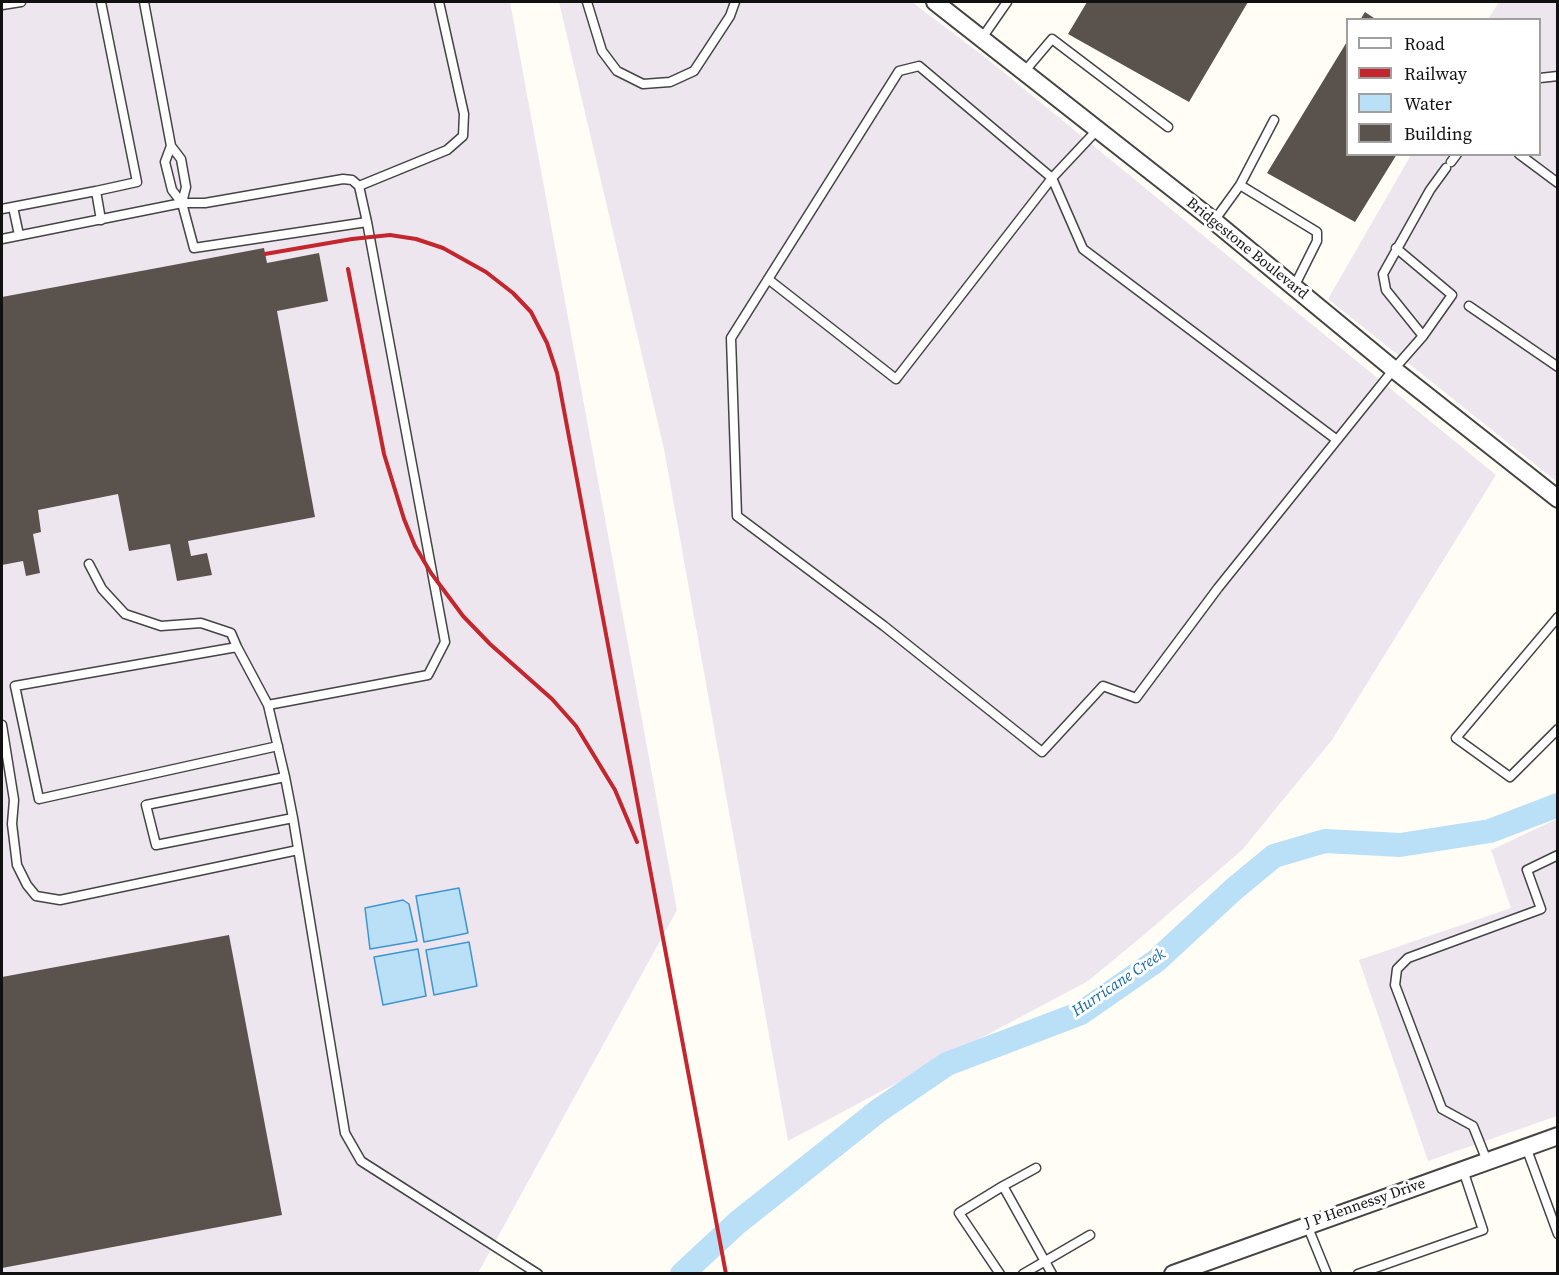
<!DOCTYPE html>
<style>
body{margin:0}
#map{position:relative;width:1559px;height:1275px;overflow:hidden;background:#fffdf5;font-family:"Source Serif 4",serif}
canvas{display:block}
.frame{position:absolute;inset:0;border:3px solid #111;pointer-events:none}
.legend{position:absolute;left:1346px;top:18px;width:195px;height:138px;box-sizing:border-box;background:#fff;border:2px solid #a0a0a0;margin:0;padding:8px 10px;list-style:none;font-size:18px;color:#111}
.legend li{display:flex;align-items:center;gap:12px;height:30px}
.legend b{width:30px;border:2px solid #a0a0a0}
</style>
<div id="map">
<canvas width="1559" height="1275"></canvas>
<div class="frame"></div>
<ul class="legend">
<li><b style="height:8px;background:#fff"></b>Road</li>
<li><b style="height:8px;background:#c4262e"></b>Railway</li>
<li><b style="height:16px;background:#b9e0f7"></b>Water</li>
<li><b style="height:16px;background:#5a524d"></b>Building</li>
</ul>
</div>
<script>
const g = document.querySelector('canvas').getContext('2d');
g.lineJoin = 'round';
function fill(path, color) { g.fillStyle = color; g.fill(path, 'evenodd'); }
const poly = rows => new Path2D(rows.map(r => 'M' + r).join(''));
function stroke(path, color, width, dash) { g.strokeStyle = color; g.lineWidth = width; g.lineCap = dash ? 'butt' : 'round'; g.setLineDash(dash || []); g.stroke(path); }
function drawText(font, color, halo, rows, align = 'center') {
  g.font = font + ' "Source Serif 4",serif'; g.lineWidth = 6; g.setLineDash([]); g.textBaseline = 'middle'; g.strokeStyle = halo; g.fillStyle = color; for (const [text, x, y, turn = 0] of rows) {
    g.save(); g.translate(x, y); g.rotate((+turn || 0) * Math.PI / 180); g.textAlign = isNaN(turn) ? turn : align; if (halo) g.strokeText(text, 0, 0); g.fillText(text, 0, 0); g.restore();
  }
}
fill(poly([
 [2,2,510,2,677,910,478,1273,2,1274],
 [559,2,912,2,991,62,1496,475,1332,740,1242,850,1145,934,1088,981,788,1141,664,449],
 [1499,2,1557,2,1557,482,1328,299,1411,155,1540,154,1540,20,1488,19],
 [1557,819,1557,1116,1428,1161,1359,960,1511,908,1491,850]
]), '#eee6ef');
const water = poly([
 [459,888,468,933,424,942,416,896,459,888],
 [403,900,409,904,417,941,370,949,365,908,403,900],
 [469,942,477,986,434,995,426,950,469,942],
 [418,949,426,996,383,1005,374,957,418,949]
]);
fill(water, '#b9e0f7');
stroke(water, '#3f96cf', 1.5);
stroke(poly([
 [682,1274,737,1223,878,1111,947,1064,1081,1013,1156,961,1234,889,1274,856,1325,841,1400,845,1490,831,1558,805]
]), '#b9e0f7', 24);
fill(poly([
 [1087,2,1248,2,1189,102,1068,34],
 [1365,12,1377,20,1360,20],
 [1348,40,1348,154,1397,154,1355,222,1267,173],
 [264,248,267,263,319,253,328,301,277,311,315,517,188,541,191,556,207,553,212,575,177,581,170,544,129,551,118,494,38,510,41,532,33,534,40,573,26,576,23,561,2,565,2,297],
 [229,935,282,1215,2,1268,2,977]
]), '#5a524d');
const lane = poly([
 [144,2,171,146,181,159,186,187,182,203],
 [587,2,602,51,617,71,643,84,670,82,694,71,730,16,735,2],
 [2,5,21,2],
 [982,38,1007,2],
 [1024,72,1052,39,1168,127],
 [1540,78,1558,76],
 [1098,129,1052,178,919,66,899,71,731,338,737,516,884,626,1042,752,1103,686,1136,698,1218,588,1394,369,1423,336,1452,295,1396,248],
 [171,146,165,162,172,190,182,203,194,248,367,222,445,642,428,675,268,705,285,777,293,818,156,845,146,805,285,777],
 [1519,154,1558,183],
 [1451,162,1457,154],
 [1240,185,1317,232,1317,241,1294,287],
 [359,186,447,150,463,136,464,114,439,2],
 [13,207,19,235],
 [2,209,96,191],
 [101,220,96,191,137,182,101,2],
 [1214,221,1240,185,1274,120],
 [2,239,182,203,205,203,343,179,352,180,359,186,367,222],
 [768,279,896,379,1052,178,1083,249,1337,440],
 [1469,306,1558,367],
 [1423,336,1386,290,1383,274,1430,190,1446,168],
 [89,564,102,589,125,614,161,626,201,623,231,633,237,647],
 [1558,617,1456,738,1510,777,1558,729],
 [268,705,237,647,15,686,39,799,278,746],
 [2,725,14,800,12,824,17,865,27,885,36,896,60,900,298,850],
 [293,818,345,1133,361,1161,538,1274],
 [1526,1147,1558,1234],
 [1487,1161,1473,1126,1442,1109,1395,985,1397,969,1408,958,1541,909,1527,870,1558,855],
 [1003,1186,1036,1168],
 [1307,1225,1327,1274],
 [1000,1274,959,1213,1003,1186,1052,1274],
 [1023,1274,1090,1235],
 [1358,1274,1483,1230,1463,1170]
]);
const street = poly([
 [935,2,1214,221,1397,372,1558,499],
 [1173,1274,1558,1136]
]);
stroke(lane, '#444', 11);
stroke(street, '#444', 20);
stroke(lane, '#fff', 8);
stroke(street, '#fff', 16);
stroke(poly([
 [265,254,352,239,390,235,416,239,443,248,486,272,513,293,531,312,547,343,557,373,726,1274],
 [348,269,384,454,404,519,415,546,431,573,463,616,490,644,552,699,576,726,615,790,637,842]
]), '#c4262e', 4);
drawText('15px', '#111', '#fff', [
 ["Bridgestone Boulevard",1247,249,39],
 ["J P Hennessy Drive",1365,1204,-19]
]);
drawText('italic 16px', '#1768a6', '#fff', [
 ["Hurricane Creek",1119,983,-34]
]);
</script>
